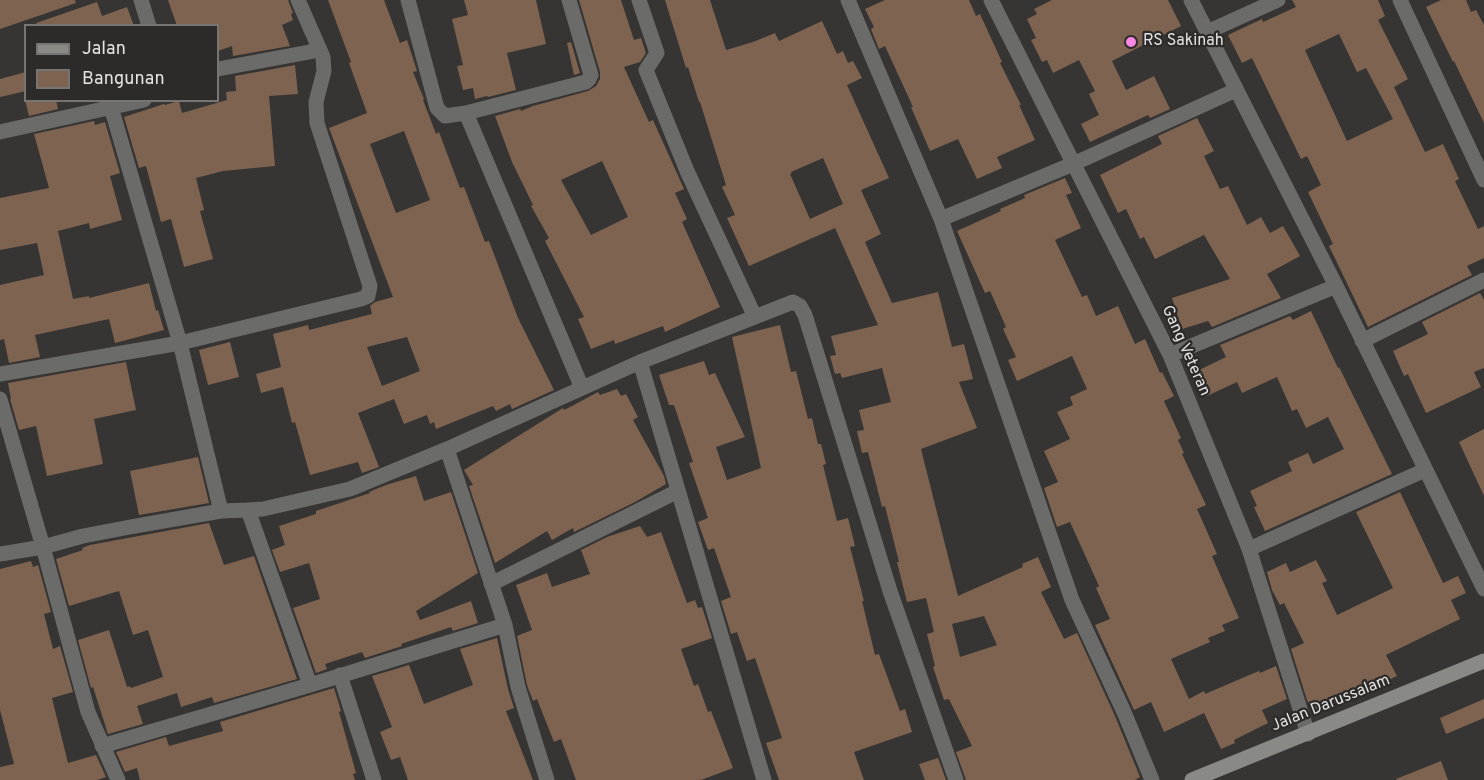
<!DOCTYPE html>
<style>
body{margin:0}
#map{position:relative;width:1484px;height:780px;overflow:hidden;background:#373533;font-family:Overpass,sans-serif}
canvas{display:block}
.legend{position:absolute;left:24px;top:24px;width:195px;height:78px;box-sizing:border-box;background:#2d2b29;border:2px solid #767573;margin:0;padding:8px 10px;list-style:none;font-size:18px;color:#e4e3e1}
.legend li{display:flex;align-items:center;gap:12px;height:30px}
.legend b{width:30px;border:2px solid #767573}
</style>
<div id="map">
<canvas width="1484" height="780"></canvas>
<ul class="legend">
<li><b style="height:8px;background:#898986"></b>Jalan</li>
<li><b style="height:16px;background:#7d6350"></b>Bangunan</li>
</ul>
</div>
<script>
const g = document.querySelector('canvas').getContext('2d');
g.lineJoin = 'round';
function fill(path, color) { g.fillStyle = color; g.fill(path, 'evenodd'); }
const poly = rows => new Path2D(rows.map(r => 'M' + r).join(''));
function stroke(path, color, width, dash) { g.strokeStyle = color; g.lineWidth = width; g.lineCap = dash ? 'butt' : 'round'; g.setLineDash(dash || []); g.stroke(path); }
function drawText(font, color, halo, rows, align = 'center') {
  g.font = font + ' Overpass,sans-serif'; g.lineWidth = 4.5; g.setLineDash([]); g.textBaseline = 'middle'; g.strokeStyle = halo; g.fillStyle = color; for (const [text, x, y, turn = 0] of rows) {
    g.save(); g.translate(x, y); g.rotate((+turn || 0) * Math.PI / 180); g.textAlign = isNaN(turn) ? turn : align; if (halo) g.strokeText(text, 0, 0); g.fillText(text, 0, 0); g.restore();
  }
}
fill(poly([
 [0,0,75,0,76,3,0,29],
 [168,0,288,0,293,13,291,14,293,20,282,25,290,46,233,56,232,46,218,51,218,26,177,26],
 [328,0,384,0,400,43,407,40,417,71,413,72,424,99,423,100,436,134,439,132,460,188,464,187,485,242,489,241,518,318,554,390,512,409,510,404,496,411,493,406,436,429,434,422,430,424,427,415,404,424,394,399,358,413,379,467,362,473,358,462,310,475,295,422,292,423,283,387,261,393,256,374,281,367,273,334,308,325,309,330,372,314,370,306,375,302,393,297,329,128,367,113,349,63,351,62],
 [404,131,430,200,396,213,370,144],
 [407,337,420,371,382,386,367,347],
 [464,0,536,0,546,44,507,53,516,90,488,97,487,96,475,99,473,88,463,90,457,66,463,65,452,19,468,15],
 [579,0,621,0,634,40,641,38,646,53,640,62,624,67,649,122,653,120,684,189,675,193,687,219,682,222,720,307,665,332,663,326,615,344,614,340,591,349,578,319,584,317,545,241,549,238,531,206,533,205,512,162,495,116,520,109,521,111,533,106,588,91,596,86,600,79,600,72],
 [602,161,628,217,591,235,561,180],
 [665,0,710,0,726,50,753,42,775,33,779,41,822,21,837,54,843,51,848,63,853,61,862,78,847,85,889,178,861,190,881,234,865,242,892,303,938,292,952,347,964,344,973,379,959,382,977,428,921,449,958,596,1023,567,1022,564,1038,557,1051,587,1041,592,1064,639,1077,633,1115,716,1140,777,1135,780,966,780,956,752,972,746,949,699,944,700,933,667,935,666,927,634,934,632,926,598,907,602,897,562,899,562,885,506,882,507,868,452,862,453,857,431,864,430,859,410,891,402,882,368,842,378,840,373,835,374,830,356,836,355,831,336,878,325,835,228,749,266,727,218,735,215,722,187,726,185,700,102,699,102,688,67,686,68],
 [823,158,843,204,810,219,790,174,792,173,791,172],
 [984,616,997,645,960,657,952,624],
 [885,0,969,0,976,16,980,14,1002,62,1000,63,1021,105,1019,105,1035,140,997,157,1002,168,977,179,958,139,930,151,911,107,913,107,885,46,879,49,871,29,874,27,865,9],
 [1052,0,1168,0,1181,26,1112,61,1126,90,1154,76,1170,109,1150,118,1148,115,1090,142,1081,124,1099,115,1089,94,1095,91,1079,60,1053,73,1047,60,1042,62,1031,40,1036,38,1027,19,1037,14,1034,9],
 [1292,0,1378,0,1385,16,1378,20,1408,79,1394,87,1425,152,1443,144,1459,179,1455,181,1478,229,1484,226,1484,258,1467,266,1472,275,1368,327,1329,246,1333,244,1308,192,1321,185,1307,156,1301,159,1252,58,1242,63,1228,35,1262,19,1263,22,1296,7],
 [1339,34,1357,72,1366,68,1393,119,1347,141,1305,50],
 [1441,0,1466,0,1471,12,1476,10,1484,25,1484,123,1454,61,1453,62,1426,7],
 [97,2,102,16,127,7,134,26,37,26,36,23],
 [571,42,580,73,574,75,567,43],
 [295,65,298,94,269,96,275,166,223,171,196,178,204,210,200,211,213,259,184,267,171,219,161,222,146,166,139,168,124,117,164,104,165,105,179,101,182,113,227,100,226,92,236,91,235,76],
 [26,72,26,91,0,97,0,79],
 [25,100,56,100,58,109,29,116],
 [1197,118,1214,151,1204,156,1220,189,1228,186,1247,225,1261,217,1270,233,1283,226,1300,256,1267,274,1281,298,1212,327,1208,321,1182,329,1172,298,1230,279,1204,235,1155,259,1144,237,1140,239,1126,209,1118,213,1100,175,1162,144,1158,136],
 [94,121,95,125,105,122,120,173,110,176,122,220,90,229,89,223,58,231,73,299,89,296,89,298,149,283,156,311,158,310,164,330,115,343,109,319,35,335,40,357,9,363,4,339,0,340,0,285,44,275,37,243,0,250,0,198,49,188,34,134],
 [1065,178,1072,193,1066,195,1081,228,1055,240,1082,297,1087,295,1096,316,1118,306,1135,344,1145,339,1160,373,1162,372,1174,396,1164,401,1181,438,1178,440,1184,453,1182,454,1206,505,1197,509,1217,554,1212,556,1239,618,1222,625,1225,631,1208,638,1210,642,1171,659,1189,699,1204,691,1205,694,1247,676,1259,671,1260,673,1276,666,1287,699,1262,710,1268,723,1234,740,1235,743,1221,749,1204,713,1164,732,1151,702,1134,710,1095,625,1110,619,1096,588,1099,586,1070,522,1057,527,1044,488,1058,482,1044,451,1070,439,1057,412,1073,405,1070,397,1087,389,1072,356,1017,381,1008,360,1016,357,1003,329,1006,327,990,291,985,293,957,231,1001,211,1000,209,1025,198,1024,195],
 [1480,293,1484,300,1484,368,1474,372,1481,387,1426,413,1408,374,1404,376,1393,351,1428,334,1422,322],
 [1311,311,1338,368,1339,367,1392,474,1265,531,1254,507,1257,506,1250,491,1292,471,1288,462,1308,453,1313,464,1344,449,1328,417,1306,428,1297,409,1292,411,1277,377,1242,393,1237,382,1207,396,1195,372,1226,357,1220,345,1290,316,1293,320],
 [780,325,791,372,796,371,808,419,812,418,818,444,821,444,826,464,823,465,837,521,848,518,855,546,850,547,864,601,862,601,875,655,879,654,900,711,905,709,912,732,854,752,864,780,779,780,766,743,782,738,755,658,747,661,737,632,731,634,721,601,731,597,714,548,708,550,698,522,708,518,689,463,693,462,674,405,669,405,659,375,704,361,709,375,715,373,745,437,716,447,727,480,761,468,732,337],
 [230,342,239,377,208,385,199,350],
 [126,362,136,410,94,419,103,464,47,476,36,426,19,430,10,399,11,399,8,383],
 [617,389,621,396,626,394,638,417,633,420,664,476,666,484,635,502,574,532,573,528,552,540,547,531,495,563,469,486,473,485,464,470,563,408,564,410,572,406,598,392,600,395],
 [1484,429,1484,496,1459,442],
 [198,457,209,503,139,515,130,471],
 [416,476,424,501,451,492,478,573,416,611,420,620,471,601,478,623,453,631,451,627,401,644,402,646,365,658,362,652,325,664,327,669,316,673,293,608,320,599,309,563,280,572,272,550,285,545,279,526,316,514,316,511,370,493,369,492,386,485],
 [1400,492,1443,583,1458,576,1466,593,1451,600,1460,619,1386,655,1397,676,1373,687,1372,686,1314,713,1307,700,1291,649,1304,643,1284,603,1280,605,1272,590,1267,572,1286,563,1290,572,1316,560,1327,581,1322,583,1337,615,1393,588,1356,512],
 [209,523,224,565,254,556,297,679,214,703,212,697,181,707,177,693,137,706,143,724,108,734,93,687,91,688,78,640,109,630,127,687,130,686,131,688,163,677,148,630,133,635,119,591,69,606,56,559,83,550,82,548,90,545],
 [640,526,647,537,661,532,687,603,695,600,698,608,702,607,712,638,681,649,694,686,698,684,708,712,711,711,733,768,701,780,576,780,561,739,554,742,537,699,533,701,527,685,517,636,532,630,516,585,547,573,552,587,590,574,581,550,607,537],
 [31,561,33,567,38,565,51,612,44,614,53,649,60,646,73,692,52,698,68,763,96,755,106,777,97,780,0,780,0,767,14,764,0,710,0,569],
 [497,638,508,689,514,708,506,711,533,780,408,780,400,757,391,760,380,732,392,727,372,676,409,665,424,704,473,685,460,649],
 [334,688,341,711,339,712,356,773,353,774,355,780,140,780,137,768,125,772,116,752,166,737,169,746,223,731,220,722],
 [1484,699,1484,718,1446,734,1440,718],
 [938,758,946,780,925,780,919,764],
 [1441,761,1448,780,1396,780,1396,779]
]), '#7d6350');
stroke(poly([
 [141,0,149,26],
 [408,0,437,108,445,116,466,113,582,388],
 [639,0,657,53,646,70,687,171,755,317],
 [848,0,941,219,1072,600,1124,712,1152,780],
 [991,0,1170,355,1249,549,1308,734],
 [1191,0,1336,286,1484,589],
 [1400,0,1484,180],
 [1207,32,1278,0],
 [218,69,320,50],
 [111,107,180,343,221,511,248,510],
 [466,113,586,82,589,79,591,75,569,0],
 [0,132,144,100],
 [941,219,1073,164,1236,90],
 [1362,341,1484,280],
 [1170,355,1336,286],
 [640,362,764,780],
 [0,374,180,343,361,299,368,296,370,286,317,123,316,102,324,71,323,57,298,0],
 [0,399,43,547,88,712,118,780],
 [447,449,505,625,518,687,547,780],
 [1249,549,1425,470],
 [0,554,43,547,83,536,130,527,221,511],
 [491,584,678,491],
 [340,675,374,780],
 [310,685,248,510,263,509,350,489,447,449,640,362,793,302,800,306,805,315,890,591,956,780],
 [102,746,310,685,505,625]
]), '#6b6b6a', 15);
stroke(poly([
 [1192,780,1484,661]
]), '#898986', 15);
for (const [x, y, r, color] of [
 [1131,42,6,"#fb87e5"]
]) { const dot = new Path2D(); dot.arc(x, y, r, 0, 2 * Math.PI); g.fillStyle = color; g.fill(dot); stroke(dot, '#2d2b29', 2); }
drawText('16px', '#e4e3e1', '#2d2b29', [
 ["RS Sakinah",1143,42]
], 'left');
drawText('16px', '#e4e3e1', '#2d2b29', [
 ["Gang Veteran",1185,351,66],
 ["Jalan Darussalam",1331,704,-22]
]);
</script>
